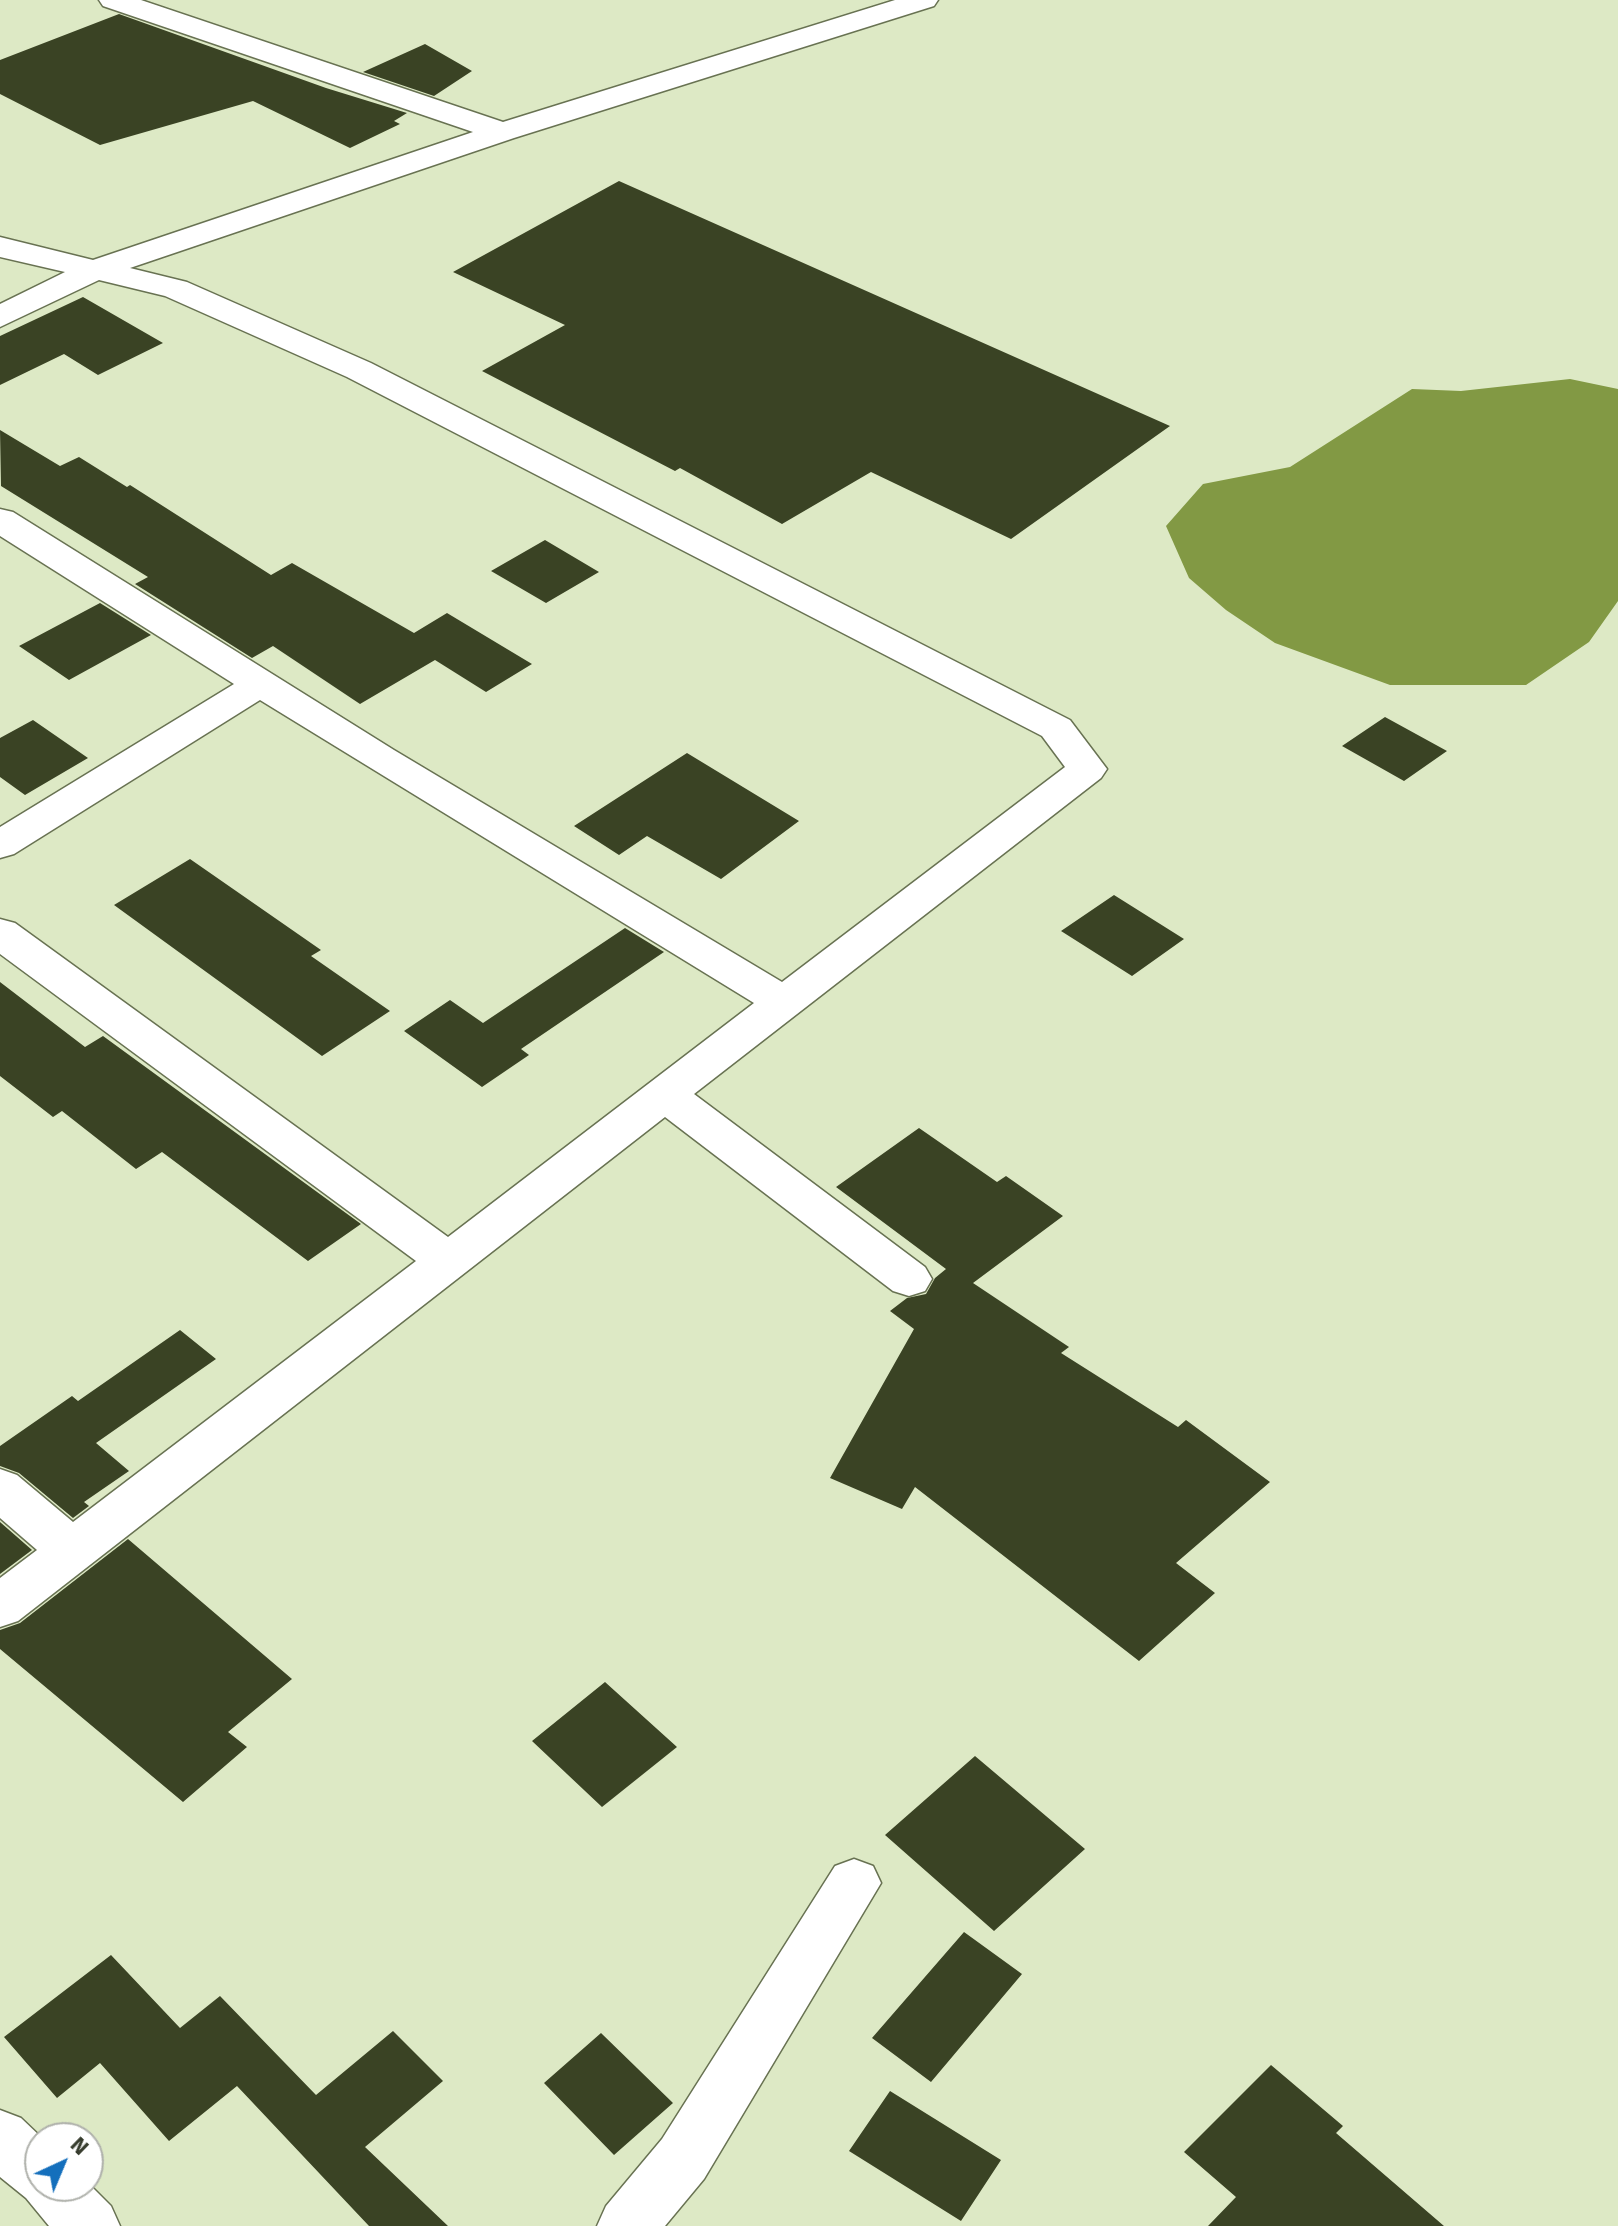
<!DOCTYPE html>
<style>
body{margin:0}
#map{position:relative;width:1618px;height:2226px;overflow:hidden;background:#dde9c5;font-family:"Fira Sans",sans-serif}
canvas{display:block}
.north{position:absolute;left:24px;top:2122px;width:80px;height:80px;box-sizing:border-box;background:#fff;border:2px solid #afb1ab;border-radius:50%;rotate:44deg;font-size:22px;font-weight:700;line-height:32px;text-align:center;color:#373c2d}
.north::after{content:'';display:block;margin:auto;width:28px;height:36px;background:#146fbc;clip-path:polygon(50% 0,100% 100%,50% 72%,0 100%)}
</style>
<div id="map">
<canvas width="1618" height="2226"></canvas>
<div class="north">N</div>
</div>
<script>
const g = document.querySelector('canvas').getContext('2d');
g.lineJoin = 'round';
function fill(path, color) { g.fillStyle = color; g.fill(path, 'evenodd'); }
const poly = rows => new Path2D(rows.map(r => 'M' + r).join(''));
function stroke(path, color, width, dash) { g.strokeStyle = color; g.lineWidth = width; g.lineCap = dash ? 'butt' : 'round'; g.setLineDash(dash || []); g.stroke(path); }
fill(poly([
 [1570,379,1618,389,1618,601,1589,642,1526,685,1390,685,1275,643,1226,610,1189,578,1166,526,1203,484,1290,467,1412,389,1461,391]
]), '#829944');
fill(poly([
 [119,14,326,88,407,113,394,121,400,124,350,148,253,101,100,145,0,94,0,60],
 [425,44,472,71,434,96,363,72],
 [619,181,1170,426,1011,539,871,472,782,524,680,468,675,471,482,371,565,325,453,272],
 [83,297,163,343,98,375,64,354,0,385,0,336],
 [0,430,60,466,79,457,127,487,130,485,271,575,292,563,414,633,447,613,532,664,486,692,435,660,360,704,273,646,252,658,135,584,148,577,1,486],
 [545,540,599,572,546,603,491,571],
 [100,603,151,635,69,680,19,646],
 [1385,717,1447,751,1404,781,1342,746],
 [33,720,88,758,25,795,0,777,0,738],
 [687,753,799,821,721,879,647,836,619,855,574,826],
 [190,859,321,950,311,956,390,1011,322,1056,114,905],
 [1114,895,1184,939,1132,976,1061,931],
 [625,928,664,952,521,1049,529,1055,482,1087,404,1031,450,1000,483,1023],
 [0,982,85,1047,103,1036,361,1224,308,1261,162,1152,136,1169,62,1111,53,1117,0,1076],
 [919,1128,997,1182,1006,1176,1063,1216,973,1283,1069,1347,1061,1353,1178,1427,1186,1420,1270,1482,1176,1563,1215,1593,1139,1661,915,1487,902,1509,830,1478,914,1329,890,1311,907,1298,926,1294,935,1278,946,1269,836,1187],
 [180,1330,216,1359,96,1443,129,1471,84,1502,89,1506,73,1518,19,1473,0,1466,0,1446,72,1396,78,1401],
 [0,1522,32,1550,0,1574],
 [128,1539,292,1679,228,1732,247,1747,183,1802,0,1649,0,1630,20,1623],
 [605,1682,677,1747,602,1807,532,1741],
 [975,1756,1085,1849,994,1931,885,1835],
 [964,1932,1022,1974,931,2082,872,2038],
 [111,1955,180,2028,220,1996,316,2095,393,2031,443,2081,365,2147,448,2226,369,2226,237,2086,169,2141,100,2063,57,2098,4,2037],
 [601,2033,673,2103,614,2155,544,2083],
 [1271,2065,1343,2126,1336,2133,1444,2226,1208,2226,1236,2197,1184,2152],
 [890,2091,1001,2160,961,2221,849,2151]
]), '#3a4324');
const minor = poly([
 [99,0,141,0,503,122,895,0,938,0,934,6,514,138,130,268,187,282,371,363,1070,720,1107,769,1101,778,694,1094,925,1267,932,1279,925,1291,909,1296,893,1291,665,1117,18,1621,0,1627,0,1578,37,1550,0,1518,0,1469,17,1475,73,1522,416,1261,0,954,0,919,15,923,448,1237,754,1003,260,700,14,854,0,858,0,827,234,684,0,536,0,509,13,512,394,750,782,982,1065,767,1042,736,347,377,165,296,99,280,0,327,0,304,65,272,0,257,0,237,93,260,473,132,103,6,99,0],
 [854,1859,873,1866,881,1883,704,2179,665,2226,597,2226,606,2206,662,2139,835,1866,854,1859],
 [0,2110,21,2118,42,2138,40,2186,88,2186,88,2183,111,2206,120,2226,49,2226,26,2198,0,2177,0,2110]
]);
stroke(minor, '#687252', 3);
fill(minor, '#fff');
</script>
